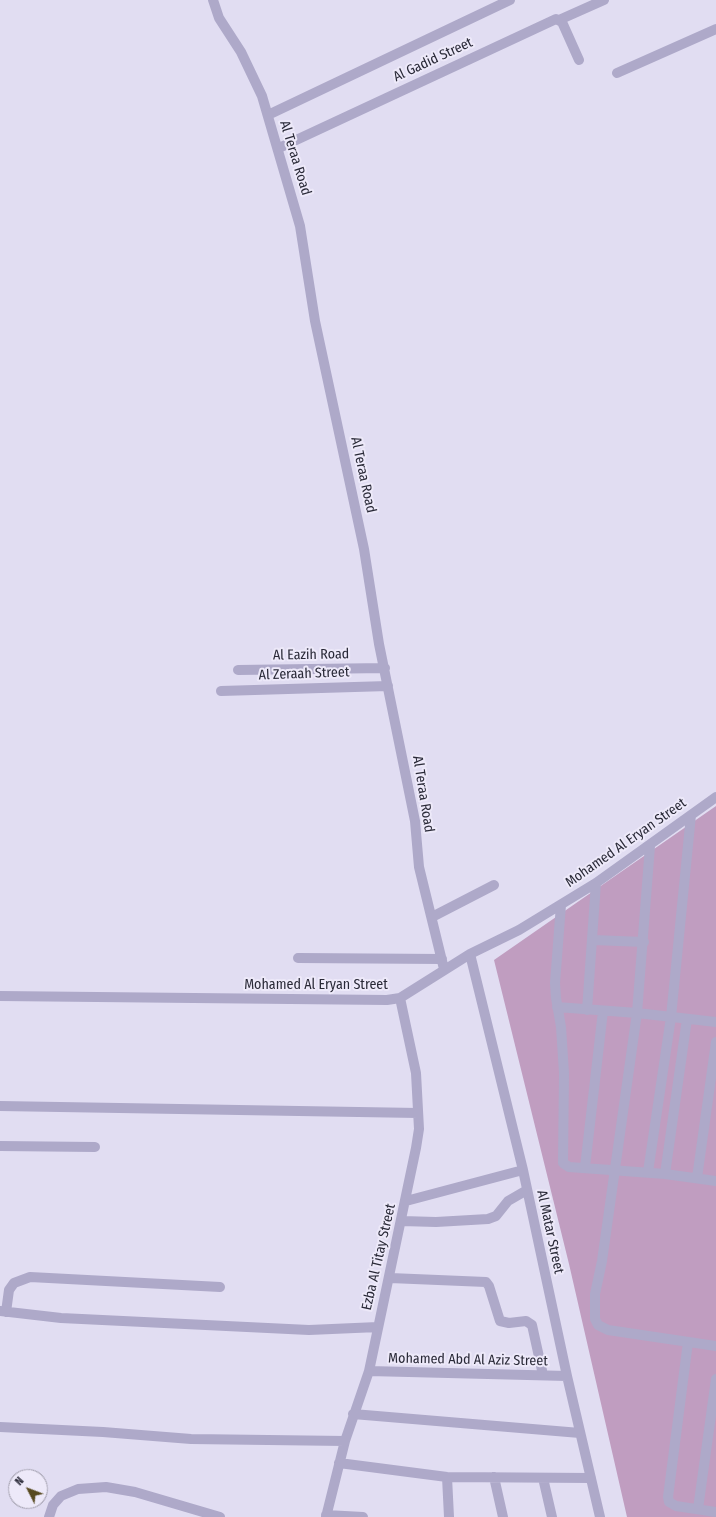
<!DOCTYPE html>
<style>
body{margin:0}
#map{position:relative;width:716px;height:1517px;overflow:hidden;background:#e1ddf2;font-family:"Fira Sans Condensed",sans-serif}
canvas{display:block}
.north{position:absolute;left:8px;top:1469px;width:40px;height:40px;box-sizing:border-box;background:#ede9f9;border:1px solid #9f9cab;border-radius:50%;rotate:312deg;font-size:11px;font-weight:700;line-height:16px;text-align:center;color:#292937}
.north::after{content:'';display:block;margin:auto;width:14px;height:18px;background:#57491f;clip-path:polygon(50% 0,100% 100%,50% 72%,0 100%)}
</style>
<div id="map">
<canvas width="716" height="1517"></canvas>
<div class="north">N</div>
</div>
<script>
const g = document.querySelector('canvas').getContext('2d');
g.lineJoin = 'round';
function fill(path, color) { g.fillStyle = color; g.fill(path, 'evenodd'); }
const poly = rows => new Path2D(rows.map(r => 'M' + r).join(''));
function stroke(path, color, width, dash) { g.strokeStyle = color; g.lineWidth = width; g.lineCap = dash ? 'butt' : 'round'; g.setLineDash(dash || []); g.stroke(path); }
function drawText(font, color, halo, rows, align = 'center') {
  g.font = font + ' "Fira Sans Condensed",sans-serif'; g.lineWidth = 4; g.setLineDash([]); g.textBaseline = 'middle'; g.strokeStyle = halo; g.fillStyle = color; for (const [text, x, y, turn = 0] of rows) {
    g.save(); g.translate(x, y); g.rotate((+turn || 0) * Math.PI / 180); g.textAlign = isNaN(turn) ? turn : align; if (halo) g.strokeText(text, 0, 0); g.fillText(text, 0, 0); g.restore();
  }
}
fill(poly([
 [716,806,716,1517,627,1517,569,1264,494,960]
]), '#c09dc0');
stroke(poly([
 [213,0,219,18,241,52,262,96,300,226,315,321,364,549,379,644,415,821,419,867,444,969],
 [559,20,604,0],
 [617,73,716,29],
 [268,115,510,0],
 [279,148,556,19,562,22,579,60],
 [238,670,385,668],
 [221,691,388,686],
 [650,846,637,1013,602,1261,595,1294,595,1319,598,1325,608,1330,716,1346],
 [561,905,555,983,556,998,561,1027,564,1073,563,1163,569,1167,665,1174,716,1181],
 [432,917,494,885],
 [593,940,644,942],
 [470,954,523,1170,567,1376,600,1517],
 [298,958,442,959],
 [0,996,387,1000,400,998,470,954,519,930,596,883,716,797],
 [557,1007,637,1013,716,1022],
 [587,1010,596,883],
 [0,1106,418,1113],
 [0,1146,95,1147],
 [585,1167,603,1011],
 [648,1172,671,1017,691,815],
 [665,1174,687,1019],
 [697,1178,716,1042],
 [406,1201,523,1170],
 [402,1221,436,1222,488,1219,496,1216,508,1201,527,1190],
 [390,1278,486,1282,489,1286,500,1321,509,1323,526,1321,532,1325,543,1375],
 [0,1311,61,1318,309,1330,378,1327],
 [6,1312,9,1290,14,1283,30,1277,220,1287],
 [688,1342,668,1497,669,1502,676,1506,716,1512],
 [369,1371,567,1376],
 [353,1414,580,1433],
 [0,1427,103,1432,191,1439,345,1441],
 [339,1463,447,1477,591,1478],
 [447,1477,449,1517],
 [494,1477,503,1517],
 [543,1478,552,1517],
 [698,1509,716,1379],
 [326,1515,363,1517],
 [49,1517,53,1505,61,1496,78,1489,106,1487,135,1492,220,1517],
 [326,1517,345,1441,369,1371,416,1148,419,1129,416,1073,400,998]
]), '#aea9c9', 10);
drawText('14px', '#292937', '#ede9f9', [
 ["Al Gadid Street",433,60,-25],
 ["Al Teraa Road",295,158,73],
 ["Al Teraa Road",363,475,78],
 ["Al Eazih Road",311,655,-1],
 ["Al Zeraah Street",304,674,-2],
 ["Al Teraa Road",423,794,81],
 ["Mohamed Al Eryan Street",626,843,-35],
 ["Mohamed Al Eryan Street",316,985],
 ["Al Matar Street",550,1232,78],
 ["Ezba Al Titay Street",379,1257,-77],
 ["Mohamed Abd Al Aziz Street",468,1360,1]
]);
</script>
